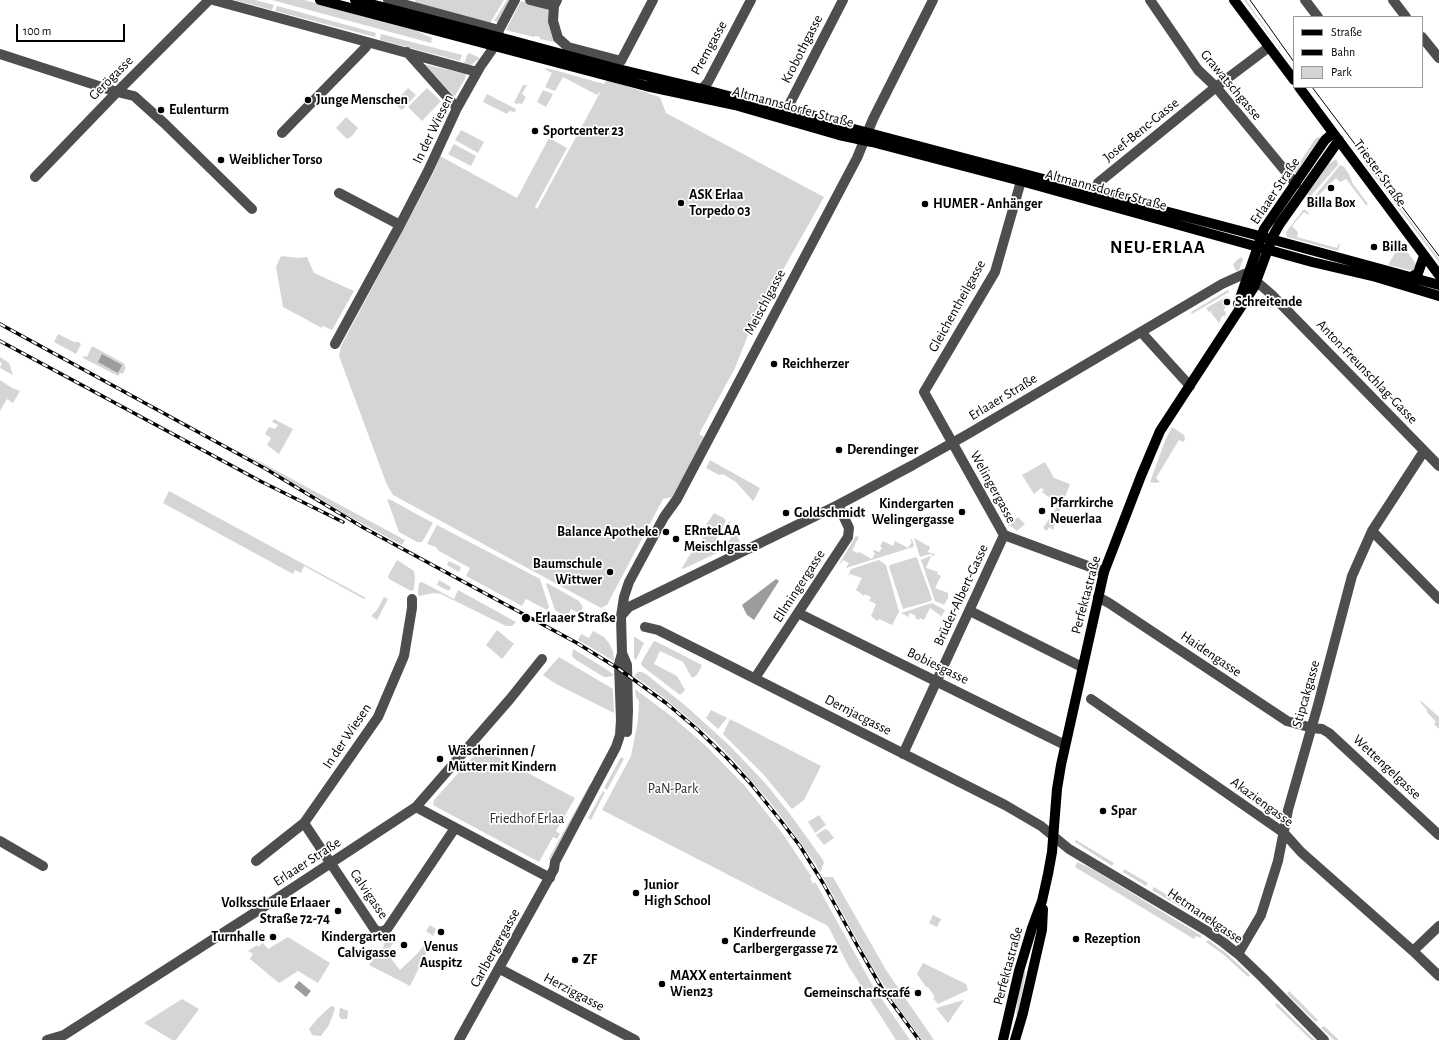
<!DOCTYPE html>
<meta charset="utf-8">
<style>
body{margin:0}
#map{position:relative;width:1439px;height:1040px;overflow:hidden;background:#fff;font-family:"Alegreya Sans",sans-serif}
canvas{display:block}
.legend{position:absolute;left:1293px;top:16px;width:130px;height:72px;box-sizing:border-box;background:#fff;border:1px solid #999;margin:0;padding:5px 7px;list-style:none;font-size:12px;color:#000}
.legend li{display:flex;align-items:center;gap:8px;height:20px}
.legend b{width:20px;border:1px solid #999}
.scale{position:absolute;left:16px;top:24px;width:109px;height:18px;box-sizing:border-box;border:2px solid #000;border-top:0;padding-left:5px;font-size:12px;line-height:14px;white-space:nowrap;color:#000;-webkit-text-stroke:3px #fff;paint-order:stroke}
</style>
<div id="map">
<canvas width="1439" height="1040"></canvas>
<ul class="legend">
<li><b style="height:5px;background:#000"></b>Straße</li>
<li><b style="height:5px;background:#000"></b>Bahn</li>
<li><b style="height:11px;background:#d5d5d5"></b>Park</li>
</ul>
<div class="scale">100 m</div>
</div>
<script>
const g = document.querySelector('canvas').getContext('2d');
g.lineJoin = 'round';
function fill(path, color) { g.fillStyle = color; g.fill(path, 'evenodd'); }
const poly = rows => new Path2D(rows.map(r => 'M' + r).join(''));
function stroke(path, color, width, dash) { g.strokeStyle = color; g.lineWidth = width; g.lineCap = dash ? 'butt' : 'round'; g.setLineDash(dash || []); g.stroke(path); }
function drawText(font, color, halo, rows, align = 'center') {
  g.font = font + ' "Alegreya Sans",sans-serif'; g.lineWidth = 3.5; g.setLineDash([]); g.textBaseline = 'middle'; g.strokeStyle = halo; g.fillStyle = color; for (const [text, x, y, turn = 0] of rows) {
    g.save(); g.translate(x, y); g.rotate((+turn || 0) * Math.PI / 180); g.textAlign = isNaN(turn) ? turn : align; if (halo) g.strokeText(text, 0, 0); g.fillText(text, 0, 0); g.restore();
  }
}
fill(poly([
 [234,0,255,0,274,5,272,10],
 [272,0,304,0,415,30,432,38,431,43],
 [415,0,504,0,490,23,416,4],
 [507,0,510,0,498,22,494,21],
 [1244,0,1246,0,1265,27,1294,68],
 [521,1,550,10,559,43,540,39,540,37,535,36,534,37,506,30],
 [277,6,376,33,375,37,275,11],
 [381,34,462,55,460,61,380,40],
 [469,53,480,58,471,65,464,64,467,55],
 [424,64,465,74,466,77,455,96,454,96],
 [547,68,604,84,607,80,660,97,666,113,824,197,752,325,735,368,699,434,706,438,673,497,663,499,607,605,601,608,393,495,387,485,339,356,341,346,433,174,440,156,517,198,549,138,567,148,535,207,537,209,601,91,597,95,563,77,555,91,545,87,552,73,546,70],
 [523,85,527,85,522,94,526,97,522,104,519,103,518,104,514,103],
 [408,88,416,95,402,110,394,103],
 [427,88,441,101,422,121,408,107],
 [543,90,553,94,546,107,537,102],
 [487,94,516,109,515,112,509,111,507,114,483,102],
 [346,117,358,128,352,136,347,139,336,128],
 [461,130,484,142,478,153,455,140],
 [1318,137,1321,138,1319,141,1318,141,1300,167,1301,169,1298,173,1295,173,1295,170,1315,139],
 [454,144,476,156,471,166,448,154],
 [1336,159,1338,163,1338,165,1308,199,1307,195,1328,164],
 [1367,164,1439,259,1439,262,1366,165],
 [1340,165,1344,167,1349,174,1353,184,1368,204,1366,205,1346,179,1340,182,1336,178,1311,203,1315,207,1314,207,1309,203],
 [1304,209,1309,213,1309,215,1304,212,1292,226,1298,232,1297,237,1337,248,1339,243,1340,244,1338,251,1287,237,1286,232],
 [1401,243,1416,264,1416,266,1413,271,1388,265],
 [281,256,298,258,307,257,314,273,354,291,332,330,323,326,322,328,283,307,276,267],
 [1241,257,1243,259,1242,262,1239,270,1236,271,1233,264,1237,260],
 [1228,290,1229,292,1192,314,1191,312],
 [1224,298,1227,298,1228,300,1224,310,1226,313,1225,316,1222,316,1219,323,1211,313,1212,312,1211,311,1209,312,1206,308],
 [58,334,74,342,78,342,81,344,76,354,54,342],
 [92,346,125,364,124,366,126,367,123,374,120,373,118,376,83,358,84,356,87,357],
 [0,357,9,363,13,375,0,368,2,363,0,362],
 [0,380,12,388,20,391,13,403,7,399,0,411],
 [274,419,293,429,279,454,267,445,271,438,265,434,269,427,275,429,278,425,272,422],
 [1172,427,1184,435,1185,438,1184,442,1179,440,1156,478,1160,482,1155,483,1150,482,1165,441],
 [240,451,405,540,402,545,350,517],
 [710,460,760,488,754,500,753,501,736,482,723,474,719,475,706,468],
 [1045,462,1054,478,1070,484,1053,530,1049,527,1047,531,1043,528,1057,507,1053,503,1055,500,1053,498,1051,499,1042,492,1044,490,1041,488,1034,494,1022,475],
 [169,491,366,598,364,599,304,566,301,573,295,570,293,574,163,503],
 [387,499,391,500,433,523,422,542,417,542,399,532],
 [714,513,724,518,726,521,714,544,715,545,717,543,726,547,732,535,727,524,729,521,740,542,683,569,682,568,695,546,698,547,703,538,700,536,706,527,709,529,710,528,706,525],
 [1018,517,1025,524,1017,531,1009,525],
 [437,525,540,579,549,607,547,610,526,599,522,606,466,576,470,568,439,551,436,547,427,544],
 [856,536,859,537,852,550,857,553,859,552,872,559,875,553,873,552,874,550,879,552,882,548,880,546,883,541,893,546,895,541,908,548,912,542,910,541,912,539,914,546,913,547,846,568,849,563,843,560,840,564,839,564],
 [914,538,930,547,928,552,933,554,935,553,934,556,930,554,920,557],
 [930,556,931,556,926,568,938,572,937,574,941,576,935,588,948,593,948,598,944,605,935,601,921,560],
 [916,557,917,558,932,599,931,601,903,609,889,567,890,565],
 [397,560,414,571,415,578,414,589,412,591,409,590,389,579,388,576],
 [879,560,886,565,899,612,892,625,879,619,877,621,871,616,876,604,870,601,869,602,871,597,865,594,864,596,856,590,862,578,850,574,848,577,851,569],
 [449,561,461,567,459,572,447,565],
 [439,580,451,587,449,591,437,585],
 [422,582,454,599,458,590,516,622,512,626,506,626,441,594,434,593,419,596,418,593,419,583],
 [547,583,579,601,583,607,580,614,571,609,567,617,555,610,546,584],
 [384,597,388,599,377,620,371,616,377,610],
 [932,603,945,610,940,619,941,616,930,608,924,620,920,618,919,620,915,618,916,616,910,613,907,618,907,616,901,613],
 [497,630,514,644,502,659,486,645],
 [593,631,604,637,609,643,613,651,614,661,578,640,581,634,589,638],
 [634,637,635,637,644,643,636,660,634,658],
 [655,641,702,665,697,675,692,678,683,662,660,651,654,664,677,676,685,690,680,695,642,666,641,663,653,642],
 [573,649,606,669,614,675,609,677,604,677,576,660,572,656],
 [559,657,613,689,614,713,556,684,543,675],
 [638,672,642,672,646,674,687,707,730,746,766,784,790,814,823,860,824,863,820,873,817,866,789,827,770,802,740,768,741,767,740,767,711,737,663,697,634,676],
 [635,689,675,719,706,746,744,785,765,811,785,837,809,873,812,877,810,878,813,884,815,882,818,887,874,988,910,1040,896,1040,849,967,828,926,602,810,631,756,638,721,639,701,636,697],
 [1421,701,1439,717,1439,729,1434,724,1436,722,1427,712,1427,710,1420,702],
 [711,710,727,718,718,729,706,718],
 [730,719,821,766,804,800,792,809,764,775,723,734],
 [481,748,575,798,556,831,560,834,557,839,553,837,539,862,433,805,434,800],
 [621,757,624,759,607,790,604,788],
 [590,784,593,785,551,862,550,861,549,858],
 [603,791,605,792,591,820,588,818],
 [819,815,826,825,815,833,808,822],
 [825,829,828,830,834,838,824,845,816,835],
 [1076,840,1114,863,1112,866,1075,842],
 [1077,862,1092,869,1202,936,1200,938,1196,936,1194,939,1075,867],
 [1124,869,1148,883,1146,886,1123,872],
 [823,877,833,877,886,970,934,1040,922,1040,896,1005,867,958],
 [1154,887,1218,926,1237,940,1231,941,1225,938,1224,934,1209,924,1152,890],
 [933,915,941,919,937,927,929,923],
 [430,925,436,929,433,936,426,931],
 [288,937,330,963,318,983,298,971,279,983,250,959,253,954,248,951,257,945,258,947,263,943,268,949],
 [388,938,394,942,385,955,388,957,389,956,400,970,417,954,424,945,423,943,424,942,430,946,410,986,369,965,384,946,383,945],
 [1208,940,1226,953,1250,975,1248,977,1224,955,1206,942],
 [923,963,966,984,968,990,938,1004,933,998,935,997,928,987,926,987,917,974],
 [1023,971,1026,971,1018,1015,1016,1014,1019,987],
 [1289,991,1318,1020,1316,1022,1287,994],
 [182,999,199,1009,176,1040,172,1040,144,1023],
 [964,1000,948,1023,936,1008],
 [1277,1003,1299,1025,1315,1040,1311,1040,1275,1005],
 [333,1006,335,1009,329,1025,321,1036,312,1035,309,1029,318,1018,330,1007],
 [340,1008,341,1008,348,1011,347,1019,341,1019,339,1016],
 [1324,1026,1339,1040,1334,1040,1321,1028]
]), '#d5d5d5');
fill(poly([
 [102,354,122,365,118,373,98,362],
 [776,579,779,581,754,620,747,615,742,605],
 [299,981,311,991,306,997,294,987]
]), '#9c9c9c');
stroke(poly([
 [213,0,477,72],
 [388,0,499,30],
 [530,0,554,6],
 [557,0,554,6,553,21,558,38,568,47,621,61,653,0],
 [1150,0,1198,70,1216,87,1296,184],
 [1305,0,1318,17],
 [1393,0,1406,17],
 [1422,37,1439,58],
 [407,52,457,108],
 [0,54,117,92,134,96,164,123,252,209],
 [702,89,708,82,751,0],
 [788,112,790,103,843,0],
 [282,133,366,47,367,42],
 [1023,174,995,272,924,392,1004,535,1104,572],
 [35,177,117,92,209,0],
 [1093,200,1098,183,1216,87,1269,47],
 [400,225,428,171,457,108,480,67,494,47,498,37,499,30,515,0],
 [1257,282,1271,294,1439,466],
 [1141,332,1190,386],
 [335,344,400,225,339,193],
 [1372,531,1439,599],
 [1098,597,1109,603,1287,721,1312,728,1322,729,1329,733,1439,835],
 [970,611,1082,667],
 [798,613,1065,745],
 [621,616,629,607,838,505,913,465,968,434,1222,284,1244,274,1250,273],
 [645,627,658,630,726,664,1005,805,1041,826,1069,849,1207,931,1224,943,1238,954,1263,978,1324,1040],
 [622,653,627,665,628,711,627,732],
 [755,678,848,537,849,528,838,505],
 [1091,699,1284,833,1301,852,1413,951,1439,976],
 [903,754,1004,535],
 [416,807,550,878],
 [304,823,375,930,381,932,387,929,455,828],
 [0,841,43,866],
 [256,861,304,823,378,717,404,656,412,608,412,599],
 [1413,951,1439,926],
 [1238,954,1261,915,1278,861,1288,810,1318,705,1352,576,1372,531,1424,451],
 [500,969,635,1040],
 [47,1040,64,1035,279,897,416,807,510,699,542,659],
 [459,1040,554,869,555,862,616,747,620,735,621,720,619,664,622,653,621,616,624,597,629,582,664,517,677,499,857,158,873,119,933,0]
]), '#4e4e4e', 10);
stroke(poly([
 [320,0,646,86,735,105,839,135,872,142,1021,181,1312,262,1376,277,1439,296],
 [355,0,510,40,614,68,702,89,1252,234,1439,285],
 [1234,0,1294,80],
 [1299,87,1439,275],
 [1411,277,1418,273,1424,256],
 [1238,304,1264,229,1325,140,1333,133],
 [1003,1040,1019,971,1032,928,1042,901,1048,874,1052,852,1057,789,1061,765,1104,572,1141,476,1160,431,1254,287,1273,236,1279,225,1339,140],
 [1015,1040,1023,1013,1042,930,1043,909]
]), '#000', 10);
stroke(poly([
 [1250,0,1294,62],
 [1312,87,1439,256]
]), '#000', 1);
const rail = poly([
 [0,324,266,469,364,528,577,643,619,669,666,703,697,729,728,759,751,784,781,821,800,846,823,883,858,947,884,992,919,1040],
 [0,341,262,482,343,522]
]);
stroke(rail, '#000', 3.5);
stroke(rail, '#fff', 2, [6]);
for (const [x, y, r, color] of [
 [308,100,4,"#000"],
 [161,110,4,"#000"],
 [535,131,4,"#000"],
 [221,160,4,"#000"],
 [1331,188,4,"#000"],
 [681,203,4,"#000"],
 [925,204,4,"#000"],
 [1374,247,4,"#000"],
 [1227,302,4,"#000"],
 [774,364,4,"#000"],
 [839,450,4,"#000"],
 [1042,511,4,"#000"],
 [962,512,4,"#000"],
 [786,513,4,"#000"],
 [666,532,4,"#000"],
 [676,539,4,"#000"],
 [610,572,4,"#000"],
 [526,618,5,"#000"],
 [440,759,4,"#000"],
 [1103,811,4,"#000"],
 [636,893,4,"#000"],
 [338,911,4,"#000"],
 [441,932,4,"#000"],
 [273,937,4,"#000"],
 [1076,939,4,"#000"],
 [725,941,4,"#000"],
 [404,945,4,"#000"],
 [575,960,4,"#000"],
 [662,984,4,"#000"],
 [918,993,4,"#000"]
]) { const dot = new Path2D(); dot.arc(x, y, r, 0, 2 * Math.PI); g.fillStyle = color; g.fill(dot); stroke(dot, '#fff', 1.5); }
drawText('14px', '#000', '#fff', [
 ["Premgasse",709,48,-61],
 ["Krobothgasse",802,49,-63],
 ["Gerögasse",111,78,-45],
 ["Grawatschgasse",1231,85,50],
 ["Altmannsdorfer Straße",793,107,15],
 ["In der Wiesen",433,129,-64],
 ["Josef-Benc-Gasse",1141,130,-39],
 ["Triester Straße",1380,173,54],
 ["Altmannsdorfer Straße",1106,190,15],
 ["Erlaaer Straße",1275,191,-56],
 ["Meischlgasse",765,302,-62],
 ["Gleichentheilgasse",957,306,-61],
 ["Anton-Freunschlag-Gasse",1367,372,46],
 ["Erlaaer Straße",1003,397,-31],
 ["Welingergasse",993,487,61],
 ["Ellmingergasse",799,586,-57],
 ["Brüder-Albert-Gasse",961,595,-65],
 ["Perfektastraße",1086,595,-75],
 ["Haidengasse",1211,654,34],
 ["Bobiesgasse",938,666,26],
 ["Stipcakgasse",1306,694,-74],
 ["Dernjacgasse",858,715,27],
 ["In der Wiesen",347,736,-56],
 ["Wettengelgasse",1387,767,43],
 ["Akaziengasse",1262,802,36],
 ["Erlaaer Straße",307,862,-33],
 ["Calvigasse",369,894,56],
 ["Hetmanekgasse",1205,916,34],
 ["Carlbergergasse",495,948,-61],
 ["Perfektastraße",1008,966,-75],
 ["Herziggasse",574,992,28]
]);
drawText('bold 14px', '#000', '#fff', [
 ["Junge Menschen",316,100],
 ["Eulenturm",169,110],
 ["Sportcenter 23",543,131],
 ["Weiblicher Torso",229,160],
 ["ASK Erlaa",689,195],
 ["Torpedo 03",689,211],
 ["Billa Box",1331,203,"center"],
 ["HUMER - Anhänger",933,204],
 ["Billa",1382,247],
 ["Schreitende",1235,302],
 ["Reichherzer",782,364],
 ["Derendinger",847,450],
 ["Pfarrkirche",1050,503],
 ["Neuerlaa",1050,519],
 ["Kindergarten",954,504,"right"],
 ["Welingergasse",954,520,"right"],
 ["Goldschmidt",794,513],
 ["ERnteLAA",684,531],
 ["Meischlgasse",684,547],
 ["Balance Apotheke",658,532,"right"],
 ["Baumschule",602,564,"right"],
 ["Wittwer",602,580,"right"],
 ["Erlaaer Straße",535,618],
 ["Wäscherinnen /",448,751],
 ["Mütter mit Kindern",448,767],
 ["Spar",1111,811],
 ["Junior",644,885],
 ["High School",644,901],
 ["Volksschule Erlaaer",330,903,"right"],
 ["Straße 72-74",330,919,"right"],
 ["Kinderfreunde",733,933],
 ["Carlbergergasse 72",733,949],
 ["Turnhalle",265,937,"right"],
 ["Kindergarten",396,937,"right"],
 ["Calvigasse",396,953,"right"],
 ["Rezeption",1084,939],
 ["Venus",441,947,"center"],
 ["Auspitz",441,963,"center"],
 ["ZF",583,960],
 ["MAXX entertainment",670,976],
 ["Wien23",670,992],
 ["Gemeinschaftscafé",910,993,"right"]
], 'left');
drawText('14px', '#2c2c2c', '#fff', [
 ["PaN-Park",673,789],
 ["Friedhof Erlaa",527,819]
]);
g.letterSpacing = '1px';
drawText('bold 18px', '#000', '#fff', [
 ["NEU-ERLAA",1158,248]
]);
g.letterSpacing = '0px';
</script>
